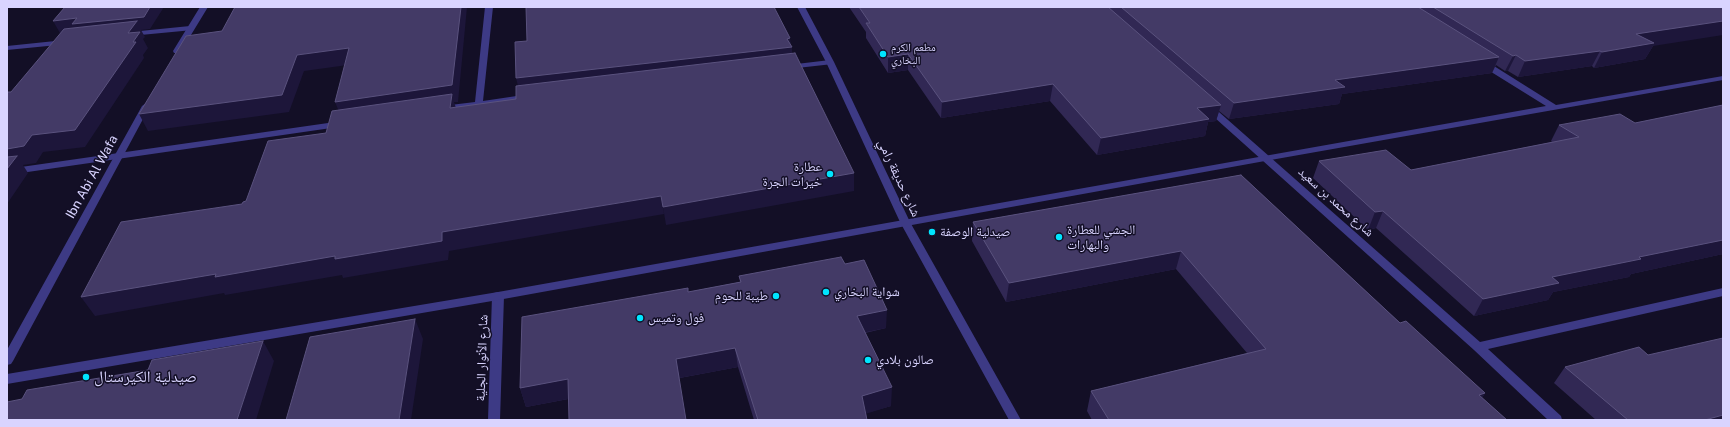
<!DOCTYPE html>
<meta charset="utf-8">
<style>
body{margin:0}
#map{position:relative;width:1730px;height:427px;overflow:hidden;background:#130f26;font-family:"Public Sans",sans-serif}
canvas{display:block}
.frame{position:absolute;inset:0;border:8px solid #d9d4ff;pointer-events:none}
</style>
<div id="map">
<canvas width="1730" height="427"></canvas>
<div class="frame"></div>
</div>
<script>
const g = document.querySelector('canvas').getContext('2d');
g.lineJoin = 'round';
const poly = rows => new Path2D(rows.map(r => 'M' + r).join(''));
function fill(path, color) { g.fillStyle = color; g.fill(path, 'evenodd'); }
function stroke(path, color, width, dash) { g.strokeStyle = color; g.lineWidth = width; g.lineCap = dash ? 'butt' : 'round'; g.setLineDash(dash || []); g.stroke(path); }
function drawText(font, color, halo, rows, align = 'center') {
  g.font = font + ' "Public Sans","Noto Naskh Arabic",sans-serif'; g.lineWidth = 3; g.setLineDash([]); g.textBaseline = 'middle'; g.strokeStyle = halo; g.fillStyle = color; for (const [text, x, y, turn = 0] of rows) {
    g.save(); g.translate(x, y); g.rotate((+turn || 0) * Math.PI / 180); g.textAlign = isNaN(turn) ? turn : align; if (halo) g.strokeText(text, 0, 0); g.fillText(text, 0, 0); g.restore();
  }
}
fill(poly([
 [485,7,493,7,483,101,530,94,534,97,530,100,439,111,438,109,442,106,475,102,485,7],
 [190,26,194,28,193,30,130,36,126,34,130,32,190,26],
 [65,40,69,42,68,44,7,50,7,46,65,40],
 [830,60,833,60,833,64,788,69,784,67,788,65,830,60],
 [1208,104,1211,105,1480,342,1723,288,1723,296,1488,349,1561,416,1562,420,1548,420,1474,350,1205,109,1204,107,1208,104],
 [342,121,346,124,345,126,7,175,7,169,342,121],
 [498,292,502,293,504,296,500,420,488,420,492,296,494,293,498,292]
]), '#3d3a85');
fill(poly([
 [200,7,208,7,180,53,174,53,173,51,200,7],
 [1480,61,1486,61,1556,105,1723,76,1723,80,1265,161,498,300,7,384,7,374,498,292,1546,106,1480,65,1480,61],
 [146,103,150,106,13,361,11,364,7,365,7,350,142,106,146,103]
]), '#3d3a85');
fill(poly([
 [797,7,805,7,834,62,910,222,1021,420,1009,420,900,222,826,62,797,7]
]), '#3d3a85');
fill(poly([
 [849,7,1723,7,1653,46,1645,59,1594,68,1592,66,1518,77,1508,71,1505,71,1496,65,1492,73,1342,94,1339,104,1229,119,1219,111,1216,121,1208,122,1205,136,1097,155,1050,101,941,118,908,70,888,73,866,38,866,32],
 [1723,105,1723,254,1631,274,1629,277,1553,292,1548,300,1474,316,1376,228,1368,230,1313,178,1319,161,1411,170,1552,142,1551,141,1559,125,1635,123],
 [1241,175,1400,323,1485,393,1482,398,1507,420,1092,420,1087,411,1091,391,1247,353,1176,269,1006,302,972,241,973,222],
 [845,264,886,328,865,333,891,406,866,413,867,420,754,420,738,367,526,407,520,388,688,292,740,282,739,276],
 [1565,367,1723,420,1596,420,1554,383]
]), '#312854');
fill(poly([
 [150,7,164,7,150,29,141,30,145,37,143,39,148,48,143,55,144,58,85,147,43,152,36,163,23,165,28,173,7,204,7,149,60,33,53,21],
 [461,7,467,7,458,102,454,102,457,111,342,119,335,102],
 [1723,21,1723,35,1653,46,1645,59,1594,68,1602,52,1636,34],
 [790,38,791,47,792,47,792,63,520,94,516,78],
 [349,48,355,64,304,71,289,112,148,131,139,114,297,55],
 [1600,51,1592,66,1518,77,1525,61],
 [908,54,908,70,888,73,888,57],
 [1516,55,1508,71,1505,71,1513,56],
 [1499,57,1492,73,1342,94,1339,104,1229,119,1234,103,1335,80],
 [1053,84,1050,101,941,118,942,102],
 [1221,105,1216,121,1208,122,1205,136,1097,155,1101,138,1197,108],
 [854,173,854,191,666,225,663,207],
 [661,196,664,214,449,251,448,260,343,278,342,275,225,295,224,293,95,316,81,297,442,232],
 [1383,211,1376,228,1368,230,1375,212],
 [1723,240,1723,254,1631,274,1629,277,1553,292,1548,300,1474,316,1483,299,1552,277,1639,257],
 [1181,251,1176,269,1006,302,1009,283],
 [887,310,886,328,857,334,857,316],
 [415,319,423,339,411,420,399,420],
 [263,341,274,361,256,420,237,420],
 [735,348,738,367,679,378,676,359],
 [568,379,573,398,526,407,520,388],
 [892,387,891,406,862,415,862,396],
 [1485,393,1473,413,1479,395],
 [1723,415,1723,420,1705,420]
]), '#1d163a');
const building = poly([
 [65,7,150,7,144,17,72,24,77,18,53,21,65,7],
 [235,7,461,7,452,85,335,102,349,48,297,55,282,95,139,114,186,36,222,31,235,7],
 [526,7,774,7,790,38,787,39,792,47,516,78,515,42,527,41,526,7],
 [859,7,1108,7,1221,105,1197,108,1209,119,1101,138,1053,84,942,102,908,54,888,57,866,23,870,23,859,7],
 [1121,7,1418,7,1499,57,1335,80,1345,87,1234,103,1121,7],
 [1433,7,1723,7,1723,21,1636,34,1654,43,1602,52,1600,51,1525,61,1516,55,1513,56,1433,7],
 [137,21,128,33,140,32,133,42,136,42,75,130,32,135,24,146,7,149,7,92,11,92,64,29,137,21],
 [795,53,854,173,663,207,661,196,442,232,442,241,335,259,335,256,215,277,216,274,81,297,121,222,242,204,243,202,246,201,268,141,326,133,332,111,452,94,450,108,516,99,516,86,795,53],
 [1723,105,1723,240,1639,257,1641,259,1552,277,1559,283,1483,299,1383,211,1375,212,1319,161,1386,150,1411,170,1579,137,1559,125,1620,114,1635,123,1723,105],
 [17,156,7,169,7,157,17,156],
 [1241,175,1400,323,1406,321,1485,393,1479,395,1507,420,1109,420,1091,391,1266,349,1181,251,1009,283,973,222,1241,175],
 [841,257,845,264,864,260,887,310,857,316,892,387,862,396,867,420,758,420,735,348,676,359,686,420,569,420,568,379,520,388,522,317,688,288,688,292,741,282,739,276,841,257],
 [415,319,399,420,286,420,310,337,415,319],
 [1723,338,1723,415,1705,420,1628,420,1565,367,1639,347,1648,355,1723,338],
 [263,341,237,420,7,420,7,402,22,399,27,390,148,370,152,360,263,341]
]);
fill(building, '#433a66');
stroke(building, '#5a527e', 1);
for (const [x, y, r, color] of [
 [883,54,4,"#00e5ff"],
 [830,174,4,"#00e5ff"],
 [932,232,4,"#00e5ff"],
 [1059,237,4,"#00e5ff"],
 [826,292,4,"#00e5ff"],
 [776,296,4,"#00e5ff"],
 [640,318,4,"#00e5ff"],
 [868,360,4,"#00e5ff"],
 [86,377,4,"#00e5ff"]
]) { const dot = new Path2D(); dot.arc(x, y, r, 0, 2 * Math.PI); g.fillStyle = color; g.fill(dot); stroke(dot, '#130f26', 1.5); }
drawText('11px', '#d9d4ff', '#130f26', [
 ["مطعم الكرم",891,48],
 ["البخاري",891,61]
], 'left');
drawText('13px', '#d9d4ff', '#130f26', [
 ["عطارة",822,167,"right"],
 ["خيرات الجرة",822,182,"right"],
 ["الجشي للعطارة",1067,230],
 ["والبهارات",1067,245],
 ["صيدلية الوصفة",940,232],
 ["شواية البخاري",834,292],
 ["طيبة للحوم",768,296,"right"],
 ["فول وتميس",648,318],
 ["صالون بلادي",876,360]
], 'left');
drawText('13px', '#d9d4ff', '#130f26', [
 ["Ibn Abi Al Wafa",92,177,-61],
 ["شارع حديقة رامي",899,178,65],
 ["شارع محمد بن سعيد",1336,202,42],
 ["شارع الأنوار الجلية",482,358,-88]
]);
drawText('16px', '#d9d4ff', '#130f26', [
 ["صيدلية الكيرستال",94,377]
], 'left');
</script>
